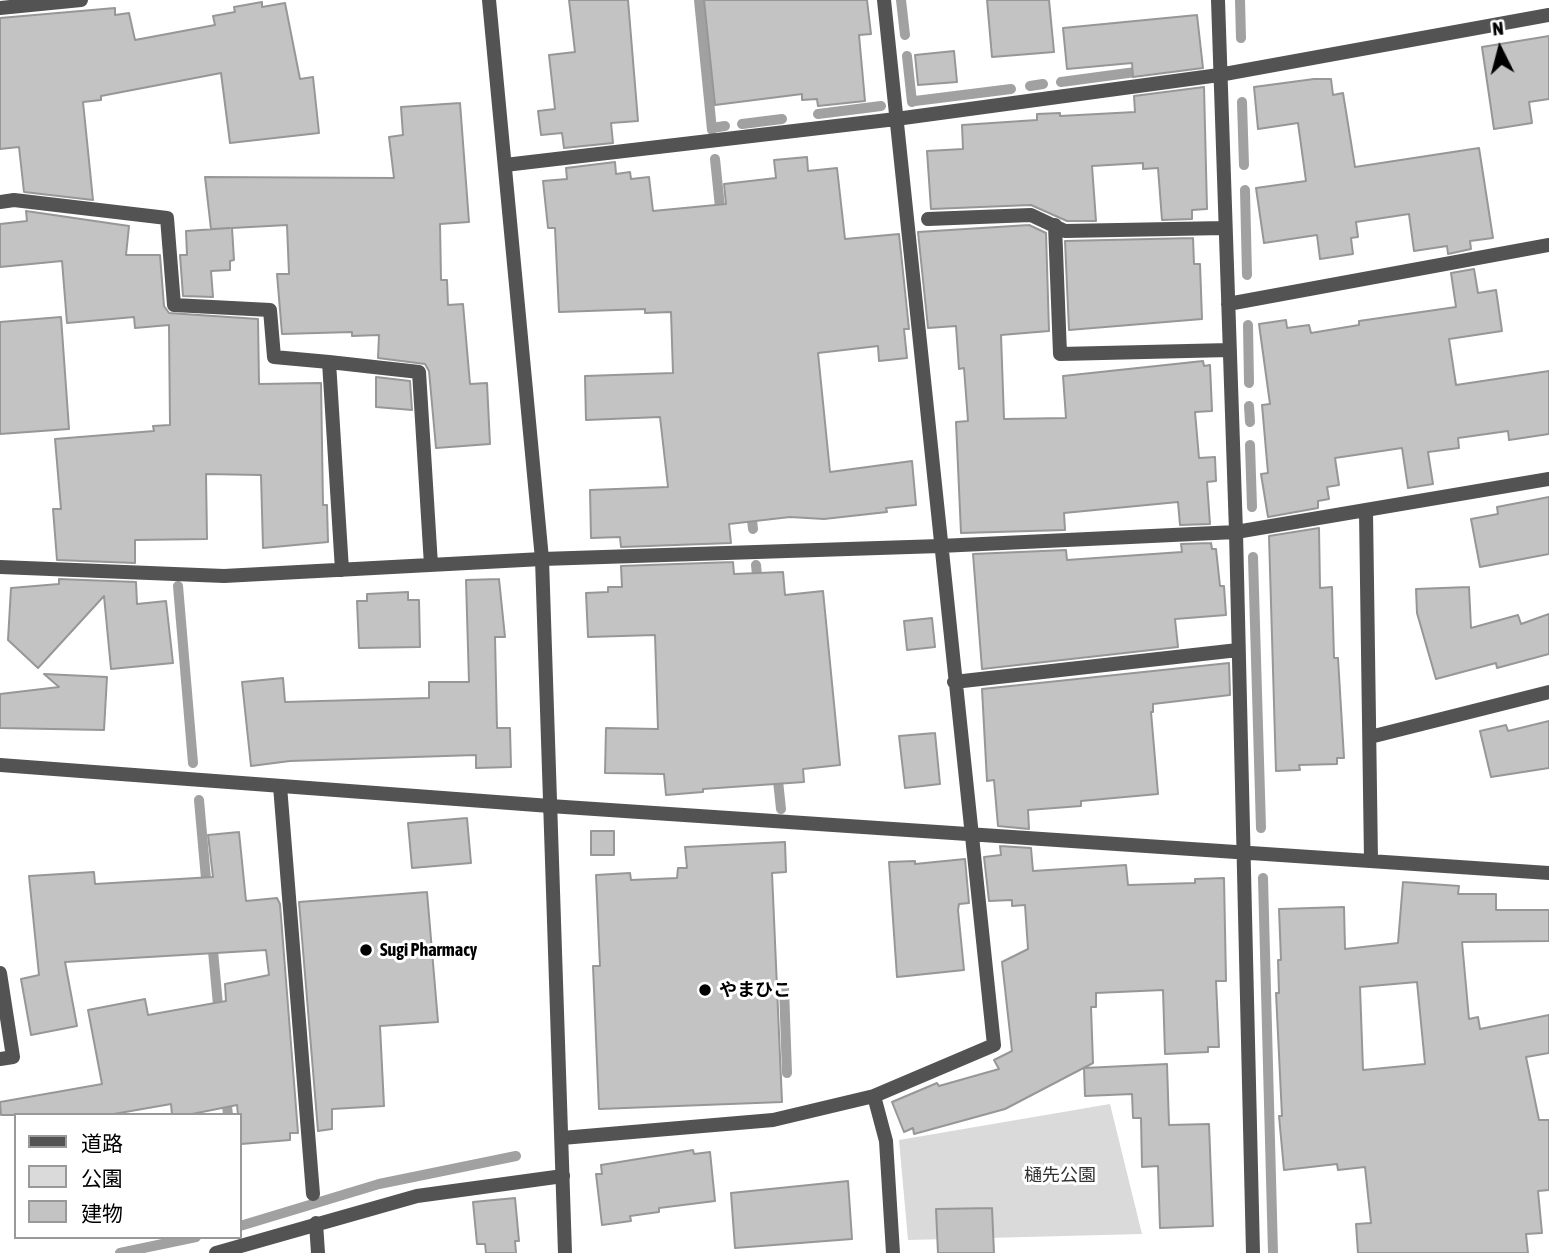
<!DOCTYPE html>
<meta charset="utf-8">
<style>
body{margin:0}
#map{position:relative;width:1549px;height:1253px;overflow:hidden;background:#fff;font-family:"Asap Condensed","Noto Sans JP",sans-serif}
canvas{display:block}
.legend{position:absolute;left:14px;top:1113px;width:228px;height:126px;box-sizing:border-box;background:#fff;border:2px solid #999;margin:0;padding:9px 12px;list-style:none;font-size:21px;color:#000}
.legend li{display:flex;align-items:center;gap:14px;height:35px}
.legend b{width:35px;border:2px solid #999}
.north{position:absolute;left:1465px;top:14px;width:70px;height:70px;-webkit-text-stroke:5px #fff;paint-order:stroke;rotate:354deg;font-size:19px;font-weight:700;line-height:28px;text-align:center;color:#000}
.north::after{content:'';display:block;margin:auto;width:24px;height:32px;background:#000;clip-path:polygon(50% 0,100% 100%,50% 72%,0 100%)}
</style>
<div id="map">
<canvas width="1549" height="1253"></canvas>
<ul class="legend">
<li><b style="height:9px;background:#535353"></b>道路</li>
<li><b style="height:19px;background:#dadada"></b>公園</li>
<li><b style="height:19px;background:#c3c3c3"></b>建物</li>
</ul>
<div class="north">N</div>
</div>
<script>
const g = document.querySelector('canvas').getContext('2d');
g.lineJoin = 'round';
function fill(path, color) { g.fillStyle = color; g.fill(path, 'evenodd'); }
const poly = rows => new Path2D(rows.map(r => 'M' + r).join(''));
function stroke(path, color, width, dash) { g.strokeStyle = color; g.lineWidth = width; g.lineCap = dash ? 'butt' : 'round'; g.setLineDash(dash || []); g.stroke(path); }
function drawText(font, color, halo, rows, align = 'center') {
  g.font = font + ' "Asap Condensed","Noto Sans JP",sans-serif'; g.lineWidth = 6; g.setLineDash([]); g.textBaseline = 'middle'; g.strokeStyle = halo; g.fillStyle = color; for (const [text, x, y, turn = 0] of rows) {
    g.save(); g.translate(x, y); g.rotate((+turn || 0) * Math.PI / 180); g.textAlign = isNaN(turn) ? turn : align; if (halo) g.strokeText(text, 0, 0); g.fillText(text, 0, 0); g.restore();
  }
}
fill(poly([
 [1110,1104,1142,1234,908,1240,899,1140]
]), '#dadada');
stroke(poly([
 [699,0,712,130],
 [901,0,905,35],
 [1240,0,1241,38],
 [907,56,912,102],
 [1061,82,1143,71],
 [1030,86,1043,84],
 [915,101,1011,89],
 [1242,102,1244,165],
 [818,114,881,106],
 [742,124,782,119],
 [712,128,725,126],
 [715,159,721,217],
 [1245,190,1247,275],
 [1248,325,1249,383],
 [1249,406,1250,422],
 [1250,445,1252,507],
 [751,511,753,529],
 [1253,557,1261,828],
 [756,565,758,585],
 [178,586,193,763],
 [777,771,781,809],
 [199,800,207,890],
 [1263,878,1273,1253],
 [212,940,219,1016],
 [784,988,787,1073],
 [226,1097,228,1115],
 [240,1226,379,1184,516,1156],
 [120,1253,196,1237]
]), '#a1a1a1', 10);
const building = poly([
 [569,0,628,0,638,121,611,123,613,143,564,148,562,133,541,135,538,111,555,109,549,55,575,52,569,0],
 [704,0,867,0,871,34,859,35,865,101,818,106,817,99,802,100,802,94,715,105,704,0],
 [987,0,1049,0,1054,52,992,57,987,0],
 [262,2,262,7,285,3,300,79,313,77,319,133,230,143,221,73,101,96,101,100,83,102,93,200,24,192,19,147,0,149,0,18,115,8,115,15,129,13,135,40,215,25,213,16,235,12,234,7,262,2],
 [1197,15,1203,68,1133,77,1132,63,1067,69,1063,28,1197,15],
 [1549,36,1549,99,1529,102,1532,123,1494,129,1482,47,1549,36],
 [954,51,957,82,918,85,915,55,954,51],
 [1314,79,1331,79,1333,95,1343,93,1355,167,1479,148,1493,238,1470,241,1471,249,1448,254,1447,246,1414,251,1409,214,1356,222,1358,237,1351,238,1353,254,1320,259,1317,235,1264,243,1256,188,1306,181,1298,123,1258,129,1254,87,1314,79],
 [1204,87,1207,209,1192,210,1192,219,1162,220,1158,168,1143,169,1143,163,1092,166,1096,221,1067,221,1031,205,931,209,927,151,963,149,962,125,1037,120,1037,114,1060,113,1060,116,1135,112,1134,96,1204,87],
 [460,103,469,222,440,224,441,280,447,280,448,305,463,304,470,384,487,383,490,444,436,448,429,371,425,364,378,358,379,335,352,336,352,332,282,334,277,274,289,274,287,225,232,228,234,260,230,261,230,270,211,271,213,297,183,296,180,255,187,255,186,231,230,228,211,229,205,177,394,178,389,137,403,135,401,107,460,103],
 [807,157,808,171,837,168,845,239,899,234,909,329,904,329,907,358,879,361,878,346,818,353,830,472,912,461,916,505,886,508,887,512,824,519,790,517,729,524,731,543,621,547,620,537,591,538,590,490,668,487,660,417,586,420,585,376,673,373,671,312,645,313,645,309,559,312,555,228,548,228,543,181,567,179,566,168,615,162,616,174,630,172,631,179,649,177,653,211,726,204,724,184,776,178,774,160,807,157],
 [26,211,129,226,126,255,160,255,164,306,169,313,258,319,259,384,321,383,323,505,327,505,328,542,263,548,261,475,206,474,207,539,135,540,135,563,57,560,53,509,61,509,55,439,154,431,153,426,170,425,169,325,135,328,134,317,67,323,62,261,0,267,0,224,27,221,26,211],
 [1029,225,1046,233,1049,331,1001,335,1004,419,1066,418,1063,376,1203,361,1204,366,1210,365,1212,411,1195,412,1199,458,1215,457,1216,481,1207,482,1210,524,1180,525,1178,502,1064,513,1065,530,961,533,956,422,968,421,964,368,959,369,956,326,928,328,918,232,1029,225],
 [1193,238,1194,264,1200,264,1202,319,1069,330,1065,241,1193,238],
 [1474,269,1478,293,1496,290,1502,331,1449,339,1456,385,1549,371,1549,434,1509,440,1508,431,1458,438,1459,448,1428,452,1433,484,1408,488,1402,448,1335,458,1339,485,1327,487,1329,499,1318,501,1318,508,1268,517,1261,474,1268,473,1262,405,1270,404,1259,324,1286,320,1287,328,1309,325,1311,333,1359,325,1359,321,1456,307,1451,273,1474,269],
 [61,317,69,429,0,434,0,322,61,317],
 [376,377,410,381,412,410,376,407,376,377],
 [1549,497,1549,554,1480,567,1471,519,1498,514,1497,507,1549,497],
 [1319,528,1320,588,1332,587,1334,658,1338,658,1344,758,1337,758,1337,764,1299,765,1300,770,1276,771,1269,536,1319,528],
 [1211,543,1212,549,1216,549,1220,586,1224,586,1226,615,1175,619,1178,647,982,669,973,554,1066,550,1067,560,1182,552,1181,544,1211,543],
 [733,562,734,574,783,572,785,595,823,591,840,765,803,769,804,782,703,789,703,792,666,795,664,774,605,773,606,728,658,729,655,635,588,637,586,593,608,592,608,587,622,587,621,566,733,562],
 [59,579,136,582,137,604,166,601,173,663,111,669,104,596,38,668,8,640,11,588,59,584,59,579],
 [499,579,505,637,495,637,497,728,510,728,511,767,476,768,476,755,290,761,251,766,242,682,283,678,285,702,429,698,429,682,469,682,466,580,499,579],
 [1469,587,1471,628,1518,615,1521,624,1549,614,1549,654,1497,668,1496,663,1436,679,1417,613,1416,589,1469,587],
 [408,592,408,600,419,600,420,647,359,648,357,601,367,601,367,594,408,592],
 [932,618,935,647,907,650,904,621,932,618],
 [1229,663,1230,695,1153,704,1153,712,1151,712,1158,794,1081,801,1081,806,1028,810,1029,829,998,826,994,780,987,781,982,689,1229,663],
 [44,674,107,677,104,730,0,728,0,694,59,687,44,674],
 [1549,721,1549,768,1491,777,1480,731,1506,725,1508,731,1549,721],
 [935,733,940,784,905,788,899,736,935,733],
 [467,818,471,863,412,868,408,823,467,818],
 [591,831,614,831,614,855,591,855,591,831],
 [239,832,246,901,277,898,280,904,298,1133,290,1133,290,1140,241,1144,237,1105,187,1115,172,1115,171,1104,108,1115,1,1115,0,1102,102,1084,88,1010,145,999,148,1015,226,1001,225,984,269,975,266,950,65,962,77,1026,31,1035,21,979,39,975,29,876,94,872,95,884,213,877,208,835,239,832],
 [785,842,786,872,772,873,782,1102,599,1109,593,966,600,966,596,875,630,873,631,880,677,878,678,868,687,868,685,847,785,842],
 [1000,846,1031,848,1033,871,1126,865,1128,885,1195,883,1195,879,1224,878,1226,981,1216,981,1219,1047,1208,1047,1208,1052,1165,1054,1163,990,1096,993,1096,1007,1091,1007,1093,1063,1005,1109,914,1134,913,1128,904,1132,892,1102,937,1083,939,1086,999,1069,994,1060,1012,1051,1002,962,1028,949,1025,905,1012,906,1012,900,989,901,984,857,1001,855,1000,846],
 [965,859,969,903,959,904,958,910,964,970,897,977,889,862,915,861,915,864,965,859],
 [1403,882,1459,886,1458,894,1496,894,1496,910,1549,910,1549,941,1462,942,1469,1019,1478,1017,1480,1029,1549,1015,1549,1053,1526,1057,1539,1120,1549,1120,1549,1190,1538,1191,1542,1233,1526,1234,1528,1253,1358,1253,1356,1224,1371,1223,1365,1167,1338,1170,1337,1164,1284,1170,1279,1116,1282,1116,1276,993,1279,993,1278,960,1281,960,1279,909,1344,907,1345,949,1398,943,1403,882],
 [1417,982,1425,1064,1363,1070,1360,987,1417,982],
 [427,892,438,1022,380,1026,384,1106,332,1109,332,1129,318,1131,299,902,427,892],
 [1167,1064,1169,1125,1209,1124,1213,1226,1160,1228,1158,1166,1142,1167,1141,1118,1133,1118,1132,1094,1085,1096,1084,1068,1167,1064],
 [693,1150,694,1154,710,1152,715,1201,659,1208,659,1212,630,1216,631,1221,602,1225,596,1174,602,1174,601,1165,693,1150],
 [848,1181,852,1239,735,1248,731,1193,848,1181],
 [515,1198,519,1241,515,1241,516,1253,486,1253,485,1244,477,1244,473,1202,515,1198],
 [992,1208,994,1253,938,1253,936,1209,992,1208]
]);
fill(building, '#c3c3c3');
stroke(building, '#979797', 2);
stroke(poly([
 [1218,0,1236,532,1253,1253],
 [0,8,81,0],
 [505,165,896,119,1219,75,1549,15],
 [0,202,14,200,167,218,174,305,270,310,274,357,329,362,342,570],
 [928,219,1031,215,1065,231,1225,228],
 [1055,225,1060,354,1230,350],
 [1228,304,1549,245],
 [329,362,419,372,431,565],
 [1366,512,1371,860],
 [0,567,224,576,542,559,940,546,1236,532,1549,479],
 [954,682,1238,650],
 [1370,737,1549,692],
 [0,765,550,806,1549,873],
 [280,786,313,1194],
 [0,973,13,1057,0,1059],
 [874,1096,994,1045,884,0],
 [562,1138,773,1120,874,1096,886,1141,893,1253],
 [316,1223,318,1253],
 [216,1253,417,1196,563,1176]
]), '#535353', 14);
stroke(poly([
 [489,0,542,559,565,1253]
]), '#535353', 14);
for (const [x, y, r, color] of [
 [366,950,7,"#000"],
 [705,990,7,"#000"]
]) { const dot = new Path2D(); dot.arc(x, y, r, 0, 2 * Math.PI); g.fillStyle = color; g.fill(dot); stroke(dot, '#fff', 2.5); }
drawText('bold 18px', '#000', '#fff', [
 ["Sugi Pharmacy",380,950],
 ["やまひこ",719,990]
], 'left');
drawText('18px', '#313131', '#fff', [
 ["樋先公園",1060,1175]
]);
</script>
